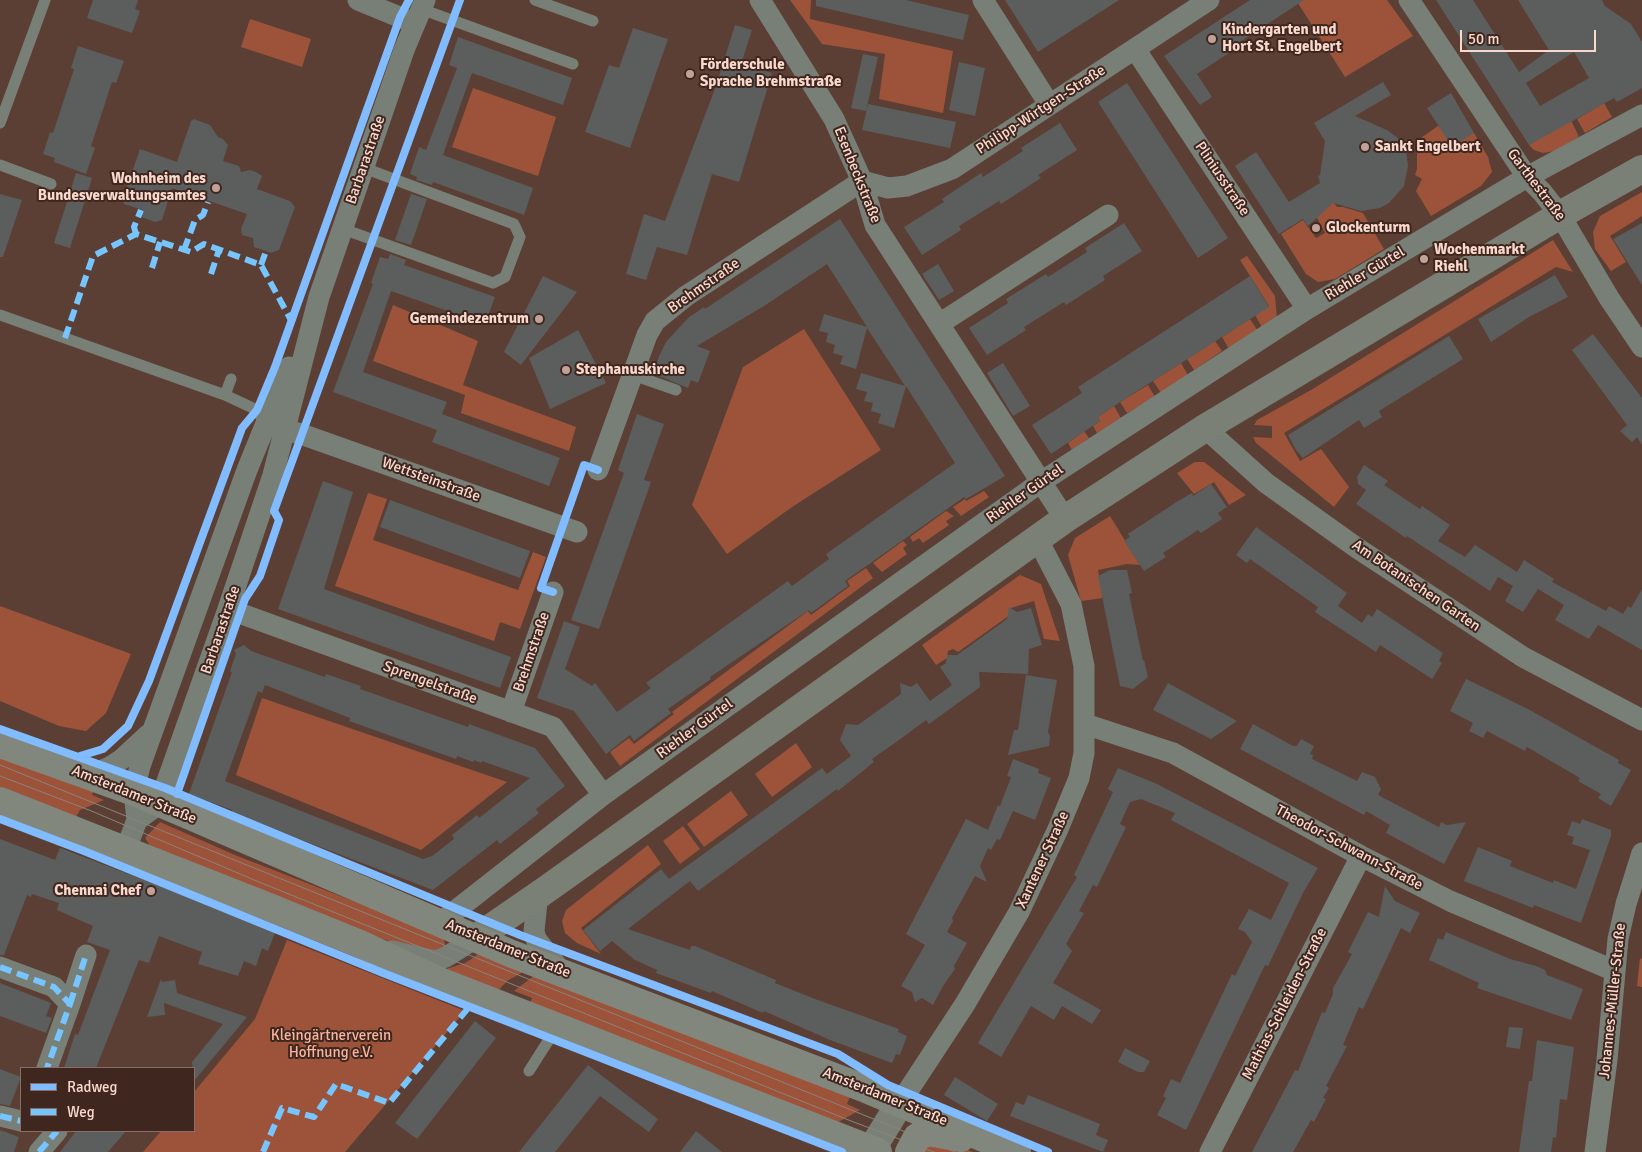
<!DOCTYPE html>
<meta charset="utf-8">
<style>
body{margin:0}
#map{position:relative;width:1642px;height:1152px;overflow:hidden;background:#5b3f35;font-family:Signika,sans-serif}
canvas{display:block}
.legend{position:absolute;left:20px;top:1067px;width:175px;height:65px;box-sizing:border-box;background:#3f271f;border:1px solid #896e65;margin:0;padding:6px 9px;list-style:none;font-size:15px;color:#f9d8cd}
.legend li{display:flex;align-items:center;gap:10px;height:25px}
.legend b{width:25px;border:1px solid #896e65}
.scale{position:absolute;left:1460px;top:30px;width:136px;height:22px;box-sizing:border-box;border:2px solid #f9d8cd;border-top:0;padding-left:6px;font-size:15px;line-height:18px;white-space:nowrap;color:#f9d8cd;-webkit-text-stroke:4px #3f271f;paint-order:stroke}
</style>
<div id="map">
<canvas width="1642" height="1152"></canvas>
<ul class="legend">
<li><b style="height:6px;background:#80bcff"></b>Radweg</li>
<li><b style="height:6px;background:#76c5fe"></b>Weg</li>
</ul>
<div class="scale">50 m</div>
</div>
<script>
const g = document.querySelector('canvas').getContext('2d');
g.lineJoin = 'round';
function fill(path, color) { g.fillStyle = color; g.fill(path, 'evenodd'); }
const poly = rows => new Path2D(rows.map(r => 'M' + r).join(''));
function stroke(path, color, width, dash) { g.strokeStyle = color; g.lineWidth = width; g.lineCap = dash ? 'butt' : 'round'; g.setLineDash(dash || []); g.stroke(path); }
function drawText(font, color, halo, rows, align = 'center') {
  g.font = font + ' Signika,sans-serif'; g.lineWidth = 4; g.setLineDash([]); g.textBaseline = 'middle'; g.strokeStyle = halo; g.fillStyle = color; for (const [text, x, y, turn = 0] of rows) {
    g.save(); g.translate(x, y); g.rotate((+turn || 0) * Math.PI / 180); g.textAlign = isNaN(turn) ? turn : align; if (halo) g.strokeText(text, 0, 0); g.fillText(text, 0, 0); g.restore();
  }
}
fill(poly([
 [790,0,811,0,810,19,953,51,943,113,879,99,885,54,822,44],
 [1296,0,1387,0,1413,36,1345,77],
 [250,19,311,39,302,67,241,47],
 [473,88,556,117,538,176,452,147],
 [1604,103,1612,117,1585,133,1577,119],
 [1571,120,1579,137,1555,151,1543,153,1534,150,1529,145],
 [1438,126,1474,133,1488,157,1492,172,1481,186,1431,216,1416,191,1422,179,1415,175,1417,169,1417,146,1415,142],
 [1642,192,1642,216,1610,236,1626,262,1611,271,1595,249,1593,232,1600,216],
 [1332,200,1337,207,1343,207,1363,213,1384,249,1335,279,1318,282,1306,274,1281,234,1303,220,1316,238,1325,233,1313,210],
 [1553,240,1573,272,1556,267,1284,433,1300,461,1321,449,1349,487,1334,507,1256,443,1253,437,1272,438,1272,426,1254,425,1257,420,1311,390],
 [1247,256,1275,296,1277,318,1263,329,1255,315,1269,306,1240,260],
 [393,305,478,341,463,385,576,427,569,451,461,413,465,395,373,361],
 [1250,319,1258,331,1229,349,1222,337],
 [804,329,881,450,792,507,727,554,692,505,743,367],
 [1215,341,1222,351,1194,370,1187,359],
 [1181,363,1188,375,1161,393,1153,381],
 [1148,385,1155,397,1127,413,1120,402],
 [1114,406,1121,418,1097,433,1093,426,1100,421,1098,417],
 [1084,431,1089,438,1072,450,1068,443],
 [1195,462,1204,462,1208,465,1246,495,1229,505,1214,482,1194,494,1177,473],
 [984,491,989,497,961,516,953,507,965,499,966,501],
 [368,493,387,499,373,540,518,590,533,552,546,557,520,629,500,622,494,641,335,586],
 [946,511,954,516,946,521,949,525,923,543,919,538,913,542,910,537],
 [1110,516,1140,565,1127,564,1098,570,1103,598,1081,601,1068,555,1075,538],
 [903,541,907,545,903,548,907,554,882,572,873,563],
 [866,568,873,578,620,766,610,752,629,738,634,744,674,714,672,712,808,611,811,615,850,586,847,581],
 [1020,575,1041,584,1060,641,1044,639,1034,601,1011,608,1010,615,958,652,953,649,948,651,947,658,936,665,922,645],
 [0,606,131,654,106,713,86,731,59,726,0,701],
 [262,698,507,782,421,850,236,775],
 [796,743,812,767,772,797,755,774],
 [0,754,94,790,92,795,104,800,80,810,76,817,0,787],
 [731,791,748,815,704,847,687,824],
 [160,822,235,855,443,936,445,944,442,952,414,951,153,850,145,838],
 [683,826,700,849,680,864,663,841],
 [648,845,661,864,581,928,601,954,577,943,565,933,562,921,566,910],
 [287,940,465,1011,345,1152,143,1152,161,1131,194,1131,194,1092,255,1019],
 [480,949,523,972,507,981,496,993,446,969,465,963,476,956],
 [1640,958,1642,959,1642,987,1637,986],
 [539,972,850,1096,847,1104,860,1110,833,1125,529,1006,532,998,514,991],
 [939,1138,973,1152,918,1152]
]), '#9c533a');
fill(poly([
 [93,0,138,0,135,9,140,11,132,33,87,18],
 [816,0,906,0,969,15,963,40,816,6],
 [1005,0,1119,0,1038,52],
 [1250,0,1304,0,1231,48,1232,51,1197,74,1212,97,1200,105,1164,56],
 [1436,0,1473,0,1519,72,1549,50,1518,0,1602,0,1605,6,1631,24,1642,42,1642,88,1617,102,1614,98,1529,145],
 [1574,52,1589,78,1540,106,1526,83],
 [735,25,752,30,741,64,772,73,739,182,712,174,687,255,657,247,646,280,626,274,644,214,665,221,716,86],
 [633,28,668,39,630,148,585,132,609,65,619,68],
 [458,37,572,78,563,105,472,73,461,103,443,155,533,188,524,215,433,182,432,185,416,180,417,177,410,174,419,147,426,150,457,68,449,65],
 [78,46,124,61,116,83,112,82,91,146,95,148,86,174,54,162,55,158,43,154,50,132,53,133,74,69,71,68],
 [863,54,878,57,866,111,851,108],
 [959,62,985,68,975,116,949,110],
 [1383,82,1391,95,1355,116,1387,130,1405,143,1408,166,1404,186,1389,203,1380,208,1361,211,1333,203,1308,226,1303,219,1279,234,1235,166,1256,152,1289,202,1320,183,1318,176,1320,175,1325,141,1314,123],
 [1127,83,1228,238,1198,258,1098,102],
 [1451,93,1474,133,1452,147,1427,108],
 [868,104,956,122,950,148,862,130],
 [194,119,210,125,218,137,223,139,228,145,223,161,239,166,241,172,250,170,256,172,262,176,257,189,290,201,295,207,279,250,271,253,266,251,254,247,253,238,242,235,241,229,247,214,172,188,162,220,155,222,141,217,143,210,124,204,123,198,140,149,177,162,191,121],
 [1060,123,1077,150,1038,175,1041,178,1001,204,999,201,959,226,961,230,922,255,904,227,944,202,942,199,981,173,983,177,1023,151,1021,148],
 [76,173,92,178,70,248,54,243],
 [0,194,22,200,3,257,0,257],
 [411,194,427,199,411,245,395,240],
 [840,219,1005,476,966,499,964,497,845,581,848,586,811,613,809,610,710,677,711,679,668,709,671,713,634,741,630,735,606,754,574,711,537,698,564,621,580,627,565,669,592,686,595,683,617,712,651,688,646,683,788,581,792,586,829,559,826,554,955,463,906,386,894,428,878,423,881,414,871,411,873,403,864,401,867,392,856,389,861,373,905,386,867,328,856,369,840,364,843,356,833,353,835,345,826,342,828,333,819,331,824,314,867,327,827,264,764,306,697,346,710,351,698,383,691,380,688,388,654,374,659,356,666,342,688,318,704,307,705,309],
 [1124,223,1142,251,1103,276,1105,280,1066,305,1064,302,1024,327,1026,330,987,355,969,328,1008,303,1006,299,1046,274,1048,277,1087,252,1085,248],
 [1642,223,1642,285,1613,239],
 [390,254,406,260,404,265,495,297,485,324,391,291,363,372,447,402,442,414,560,458,549,486,432,442,437,430,333,392,373,284,371,283,380,257,388,259],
 [938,264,954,291,939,300,922,274],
 [1555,275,1568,297,1529,317,1491,342,1478,319],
 [543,276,577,292,521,365,504,352],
 [1250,276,1269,307,1120,402,1098,417,1100,421,1051,454,1032,425,1082,393,1078,387],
 [578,330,606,383,550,409,529,358],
 [1593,334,1642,398,1642,445,1637,437,1632,442,1620,431,1627,425,1572,350],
 [1449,336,1463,359,1379,411,1382,417,1364,428,1359,420,1303,458,1296,450,1288,435],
 [1003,363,1030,406,1013,416,987,373],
 [637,414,664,424,644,480,651,482,599,629,571,620,624,473,618,470],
 [1364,465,1388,481,1384,485,1420,509,1422,506,1450,525,1438,541,1465,557,1475,545,1517,572,1524,560,1554,579,1552,582,1606,611,1609,606,1623,614,1628,606,1631,608,1642,589,1642,650,1598,625,1589,639,1555,620,1564,605,1538,589,1523,612,1505,601,1513,586,1498,577,1490,591,1407,536,1406,538,1356,504,1366,490,1358,484,1357,477],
 [323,481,353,492,324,589,511,657,500,688,278,609],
 [1211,484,1227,507,1218,513,1222,519,1201,533,1198,530,1163,553,1166,557,1144,571,1124,541,1130,537,1128,534,1178,501,1192,493,1193,496],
 [390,500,530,551,520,578,380,527],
 [1256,527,1347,593,1338,606,1362,623,1368,614,1372,617,1377,609,1443,653,1439,661,1442,663,1432,679,1380,645,1376,652,1315,612,1318,607,1250,559,1247,563,1236,555],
 [1110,570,1127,570,1132,593,1129,594,1143,661,1144,660,1148,677,1133,689,1120,686,1098,576],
 [1009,607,1017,612,1031,608,1042,645,1029,649,1028,674,979,672,980,687,929,724,926,720,899,740,872,759,874,762,838,791,837,789,698,891,690,881,628,929,690,950,691,946,695,946,776,980,775,983,815,999,899,1029,898,1032,907,1036,900,1055,896,1054,892,1063,830,1040,764,1011,763,1013,712,991,711,993,656,973,657,970,635,960,612,941,600,951,583,930,661,869,669,879,822,768,827,774,851,756,840,740,846,724,858,725,901,694,900,683,911,687,917,683,930,701,952,685,940,667,946,663,947,655,957,655,1007,619],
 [244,645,251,651,325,677,326,674,361,686,360,689,468,727,469,724,535,748,565,786,536,809,539,813,500,844,497,840,433,890,231,813,232,810,189,794,232,672,230,671,236,654,234,650],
 [265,685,350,718,349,721,456,759,457,756,473,762,474,760,481,763,482,761,530,778,479,818,477,815,452,835,454,839,432,856,423,859,225,781,258,691,262,693],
 [1026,675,1057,680,1048,732,1050,736,1049,746,1008,755,1014,730,1018,730],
 [1466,679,1528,709,1619,760,1618,763,1631,770,1611,806,1598,798,1601,794,1578,781,1580,778,1527,747,1525,751,1487,731,1483,738,1469,731,1473,723,1450,711],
 [1168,683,1208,705,1237,721,1211,739,1153,710],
 [1253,724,1293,746,1297,746,1301,739,1314,746,1310,754,1313,755,1312,759,1357,781,1362,772,1375,777,1381,789,1378,795,1439,827,1441,822,1447,825,1466,822,1444,864,1386,833,1390,825,1366,811,1364,815,1240,749],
 [1013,759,1039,769,1038,773,1051,778,1035,820,1013,811,1000,840,997,839,991,850,988,848,980,866,987,882,975,876,952,918,953,921,947,932,967,943,954,966,955,969,943,986,933,1005,922,998,915,1002,912,992,901,986,925,945,906,934,966,819,988,830,998,805,1000,806,1011,777,1007,776],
 [1118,768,1157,784,1318,868,1304,891,1268,966,1265,965,1186,1130,1157,1115,1166,1098,1163,1096,1171,1079,1180,1083,1232,974,1235,976,1252,942,1245,932,1238,929,1249,909,1271,920,1289,883,1171,820,1175,813,1141,799,1130,802,1120,824,1126,827,1097,887,1093,885,1079,911,1084,913,1066,944,1072,951,1053,983,1101,1010,1092,1024,1062,1006,1054,1020,1031,1006,1001,1057,978,1043,1077,877,1074,875,1113,792,1108,789],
 [1582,819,1611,830,1611,836,1581,923,1534,905,1533,908,1464,881,1478,847,1512,861,1510,866,1553,883,1554,880,1576,889,1590,850,1572,844,1574,837,1567,835,1572,821,1580,824],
 [0,839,55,860,60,848,276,930,268,951,262,948,256,966,244,961,238,976,198,964,202,952,159,936,149,963,139,960,96,1068,64,1068,75,1034,78,1035,110,950,87,942,93,926,57,910,59,903,32,894,31,897,27,895,4,955,0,955],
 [1385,886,1395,901,1420,913,1410,933,1401,928,1363,1009,1359,1007,1343,1045,1347,1046,1326,1086,1329,1088,1323,1098,1326,1099,1314,1122,1311,1120,1293,1152,1252,1152,1295,1070,1298,1071,1322,1012,1325,1013,1333,994,1333,988,1352,954,1348,952,1368,912,1379,917],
 [1446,932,1510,959,1536,966,1545,970,1547,975,1583,989,1571,1020,1477,988,1479,983,1429,960,1438,938,1443,940],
 [161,979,162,982,175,980,177,993,247,1017,194,1081,192,1062,223,1024,164,1003,165,1015,147,1017],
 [0,983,51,1003,46,1016,52,1018,46,1033,0,1016],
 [475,1021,496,1038,417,1139,395,1123],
 [1509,1027,1523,1028,1520,1049,1506,1047],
 [1537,1040,1574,1047,1567,1100,1560,1099,1556,1138,1553,1137,1551,1152,1519,1152,1529,1081,1532,1081],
 [1125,1048,1150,1061,1144,1072,1138,1072,1118,1062],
 [588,1065,658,1119,649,1132,600,1096,555,1152,519,1152],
 [0,1069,21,1077,10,1106,0,1104],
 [955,1077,998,1104,987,1121,944,1095],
 [1028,1095,1100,1124,1096,1135,1108,1140,1103,1152,1010,1116,1016,1102,1024,1105],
 [0,1130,19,1137,14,1152,0,1152],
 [76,1131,126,1131,108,1152,60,1152],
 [696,1131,722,1152,680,1152]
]), '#5b5e5c');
stroke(poly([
 [535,0,593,21],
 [421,9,573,64],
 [0,123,45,0],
 [0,165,51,184],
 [343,229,493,283,505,277,520,237,514,224,364,168],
 [0,315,225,395,257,410,265,424],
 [633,375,676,390],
 [225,395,231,379],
 [529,1071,550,1038,555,1026]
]), '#787f77', 11);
stroke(poly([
 [358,0,414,23],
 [760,0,834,119,862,181,875,225,1065,519],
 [983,0,1049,104],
 [1409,0,1527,177,1542,192,1560,215,1609,298,1642,347],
 [1135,49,1307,309],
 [939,324,1108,215],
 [271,426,301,434,577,532],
 [1205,428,1266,483,1357,548,1523,657,1642,720],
 [598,470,647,335,655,321,686,296,862,181,888,188,907,186,952,169,1209,0],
 [228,609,553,727,603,795],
 [511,712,553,592],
 [1085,724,1173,753,1361,856,1450,901,1615,971],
 [88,776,110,767,122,759,149,734],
 [137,820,159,804,228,609,273,475,319,297,404,50,425,0],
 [126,849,137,820,134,792,140,766,247,470,289,367],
 [547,890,537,902,534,931,536,939,560,970],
 [441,922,603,795,1041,482,1307,309,1415,244,1527,177,1642,115],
 [392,951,435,961,446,957,476,938],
 [0,967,54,987,70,1004,47,1068],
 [70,1004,86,955],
 [900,1103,965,1004,1019,912,1058,829,1079,778,1084,753,1084,666,1071,604,1037,538],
 [0,1116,21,1121],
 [39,1152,57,1131],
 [1210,1152,1361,856],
 [1595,1152,1607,1060,1618,939,1626,904,1642,853]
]), '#787f77', 21);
stroke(poly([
 [476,938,547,889,1065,519,1205,428,1560,215,1642,169],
 [870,1152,900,1103]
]), '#7b8076', 28);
stroke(poly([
 [0,744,134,792,512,954,866,1089,1017,1152],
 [0,801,269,907,360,944,437,980,878,1152],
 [909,1152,917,1137,928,1132,961,1138]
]), '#82877d', 28);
stroke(poly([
 [0,765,955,1152],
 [0,776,89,810,259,882,851,1121,934,1152]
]), '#8a847d', 1);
stroke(poly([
 [136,234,134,227,141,210],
 [184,250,195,220,203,215,208,202],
 [261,265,266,251],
 [152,268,160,242],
 [211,274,219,250],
 [65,338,93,256,136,234,191,252,204,244,261,265,292,322],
 [0,967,54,987,70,1004,47,1068],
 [70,1004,86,955],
 [0,1116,21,1121],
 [39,1152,57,1131],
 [263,1152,282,1108,314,1117,336,1084,389,1103,470,1006]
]), '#76c5fe', 6, [12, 6]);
stroke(poly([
 [553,592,541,588,576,488,584,465,598,470],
 [0,729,165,788,520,935,838,1054,888,1085,1048,1152],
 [80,756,103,749,128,726,149,681,242,428,257,410,275,367,400,17,409,0],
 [177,794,245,599,260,576,279,520,274,511,460,0],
 [0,819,84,851,383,973,842,1152]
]), '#80bcff', 8);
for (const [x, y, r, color] of [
 [1212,39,5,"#c2a298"],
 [690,74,5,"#c2a298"],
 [1365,147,5,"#c2a298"],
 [216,188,5,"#c2a298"],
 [1316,228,5,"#c2a298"],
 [1424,259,5,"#c2a298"],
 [539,319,5,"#c2a298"],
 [566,370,5,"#c2a298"],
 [151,891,5,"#c2a298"]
]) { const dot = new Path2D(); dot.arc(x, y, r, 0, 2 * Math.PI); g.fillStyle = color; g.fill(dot); stroke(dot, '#3f271f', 2); }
drawText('bold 15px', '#f9d8cd', '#3f271f', [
 ["Kindergarten und",1222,30],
 ["Hort St. Engelbert",1222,47],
 ["Förderschule",700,65],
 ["Sprache Brehmstraße",700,82],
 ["Sankt Engelbert",1375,147],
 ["Wohnheim des",206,179,"right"],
 ["Bundesverwaltungsamtes",206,196,"right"],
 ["Glockenturm",1326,228],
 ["Wochenmarkt",1434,250],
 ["Riehl",1434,267],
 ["Gemeindezentrum",529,319,"right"],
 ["Stephanuskirche",576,370],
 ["Chennai Chef",141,891,"right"]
], 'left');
drawText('15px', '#f9d8cd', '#3f271f', [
 ["Philipp-Wirtgen-Straße",1041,110,-33],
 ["Barbarastraße",366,160,-71],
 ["Esenbeckstraße",857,175,68],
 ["Pliniusstraße",1222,179,56],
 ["Garthestraße",1536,185,53],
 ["Riehler Gürtel",1365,274,-31],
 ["Brehmstraße",704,286,-35],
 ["Wettsteinstraße",431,480,20],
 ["Riehler Gürtel",1025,494,-35],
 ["Am Botanischen Garten",1416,586,34],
 ["Barbarastraße",221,630,-71],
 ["Brehmstraße",532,652,-71],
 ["Sprengelstraße",430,683,20],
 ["Riehler Gürtel",695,729,-36],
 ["Amsterdamer Straße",134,795,22],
 ["Theodor-Schwann-Straße",1349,848,28],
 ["Xantener Straße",1043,860,-65],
 ["Amsterdamer Straße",508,949,22],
 ["Johannes-Müller-Straße",1613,1001,-84],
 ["Mathias-Schleiden-Straße",1285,1004,-63],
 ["Amsterdamer Straße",885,1097,22]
]);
drawText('15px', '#f7b39c', '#3f271f', [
 ["Kleingärtnerverein",331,1036],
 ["Hoffnung e.V.",331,1053]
]);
</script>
